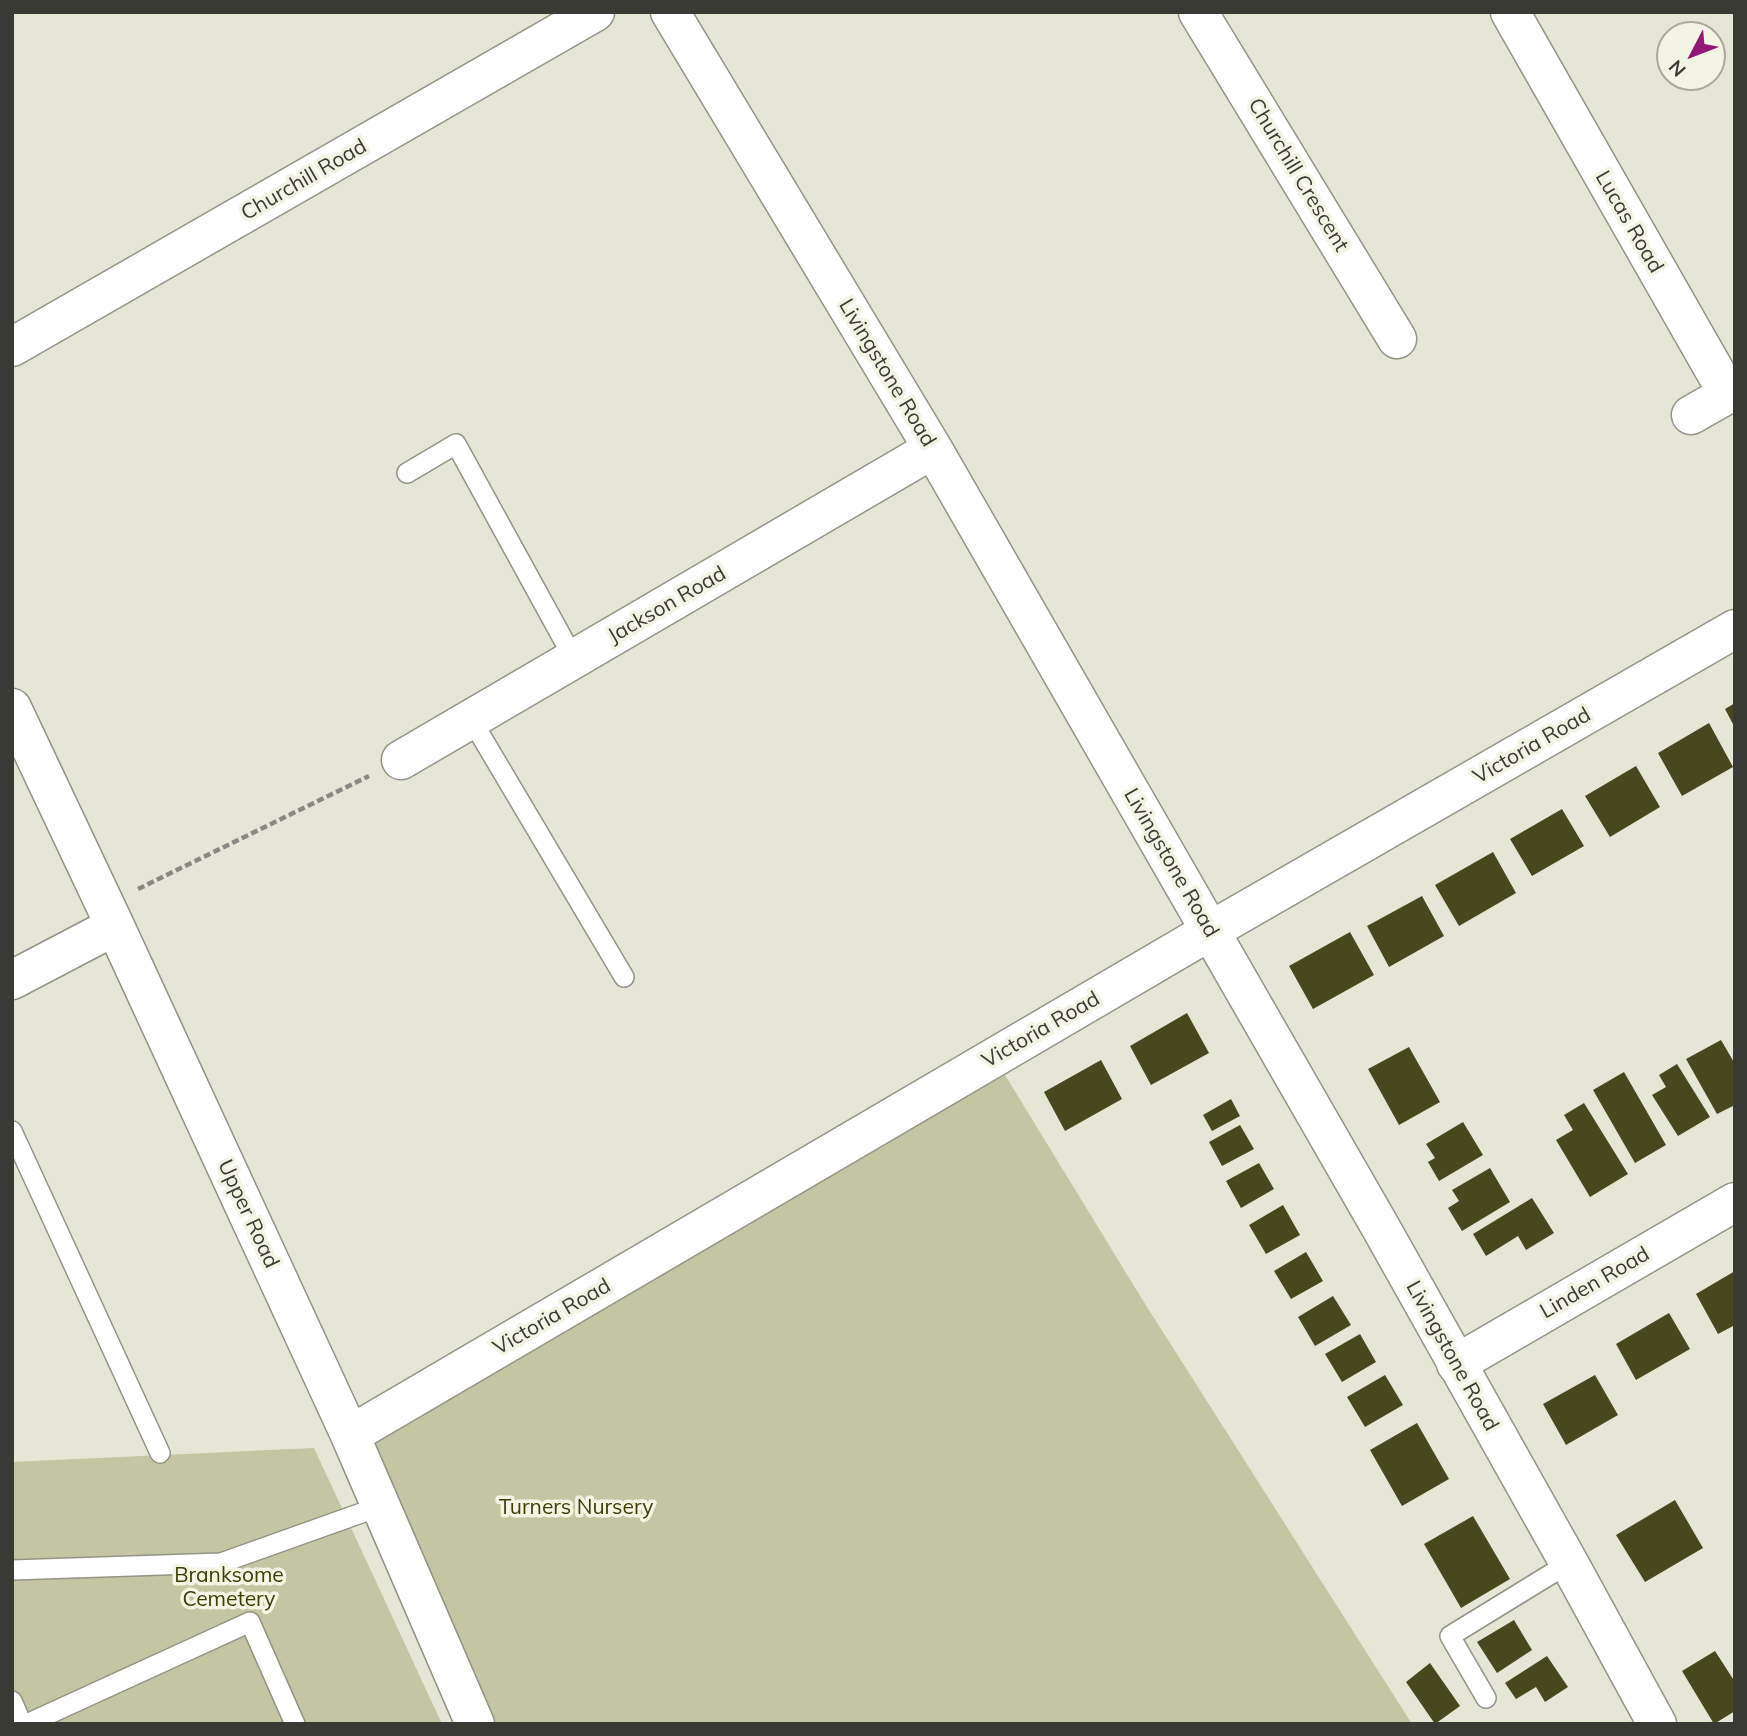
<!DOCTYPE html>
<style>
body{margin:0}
#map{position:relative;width:1747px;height:1736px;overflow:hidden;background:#e5e6d6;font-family:Mulish,sans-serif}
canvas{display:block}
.frame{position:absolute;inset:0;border:14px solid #3a3a34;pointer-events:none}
.north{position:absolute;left:1656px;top:21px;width:70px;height:70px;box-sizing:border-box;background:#f3f4e3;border:2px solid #a9aa9d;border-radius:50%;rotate:228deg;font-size:19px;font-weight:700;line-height:28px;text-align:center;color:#3a3a34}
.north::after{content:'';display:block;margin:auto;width:24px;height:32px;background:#921875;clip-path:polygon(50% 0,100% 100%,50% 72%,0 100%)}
</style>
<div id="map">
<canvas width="1747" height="1736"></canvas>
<div class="frame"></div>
<div class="north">N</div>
</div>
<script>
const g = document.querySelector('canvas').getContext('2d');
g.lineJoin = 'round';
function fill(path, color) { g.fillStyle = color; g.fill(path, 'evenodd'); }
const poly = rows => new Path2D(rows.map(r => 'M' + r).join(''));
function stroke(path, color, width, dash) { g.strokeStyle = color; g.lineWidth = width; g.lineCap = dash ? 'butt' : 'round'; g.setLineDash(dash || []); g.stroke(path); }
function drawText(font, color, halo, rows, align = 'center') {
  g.font = font + ' Mulish,sans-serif'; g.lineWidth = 7; g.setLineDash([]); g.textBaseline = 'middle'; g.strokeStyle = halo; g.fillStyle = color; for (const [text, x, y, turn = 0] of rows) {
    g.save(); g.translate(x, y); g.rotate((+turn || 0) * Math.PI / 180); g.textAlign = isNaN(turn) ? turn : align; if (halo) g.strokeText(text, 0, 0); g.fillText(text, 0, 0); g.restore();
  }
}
fill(poly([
 [1005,1075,1142,1299,1412,1724,490,1724,362,1437],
 [314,1448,442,1724,12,1724,12,1462]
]), '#c3c5a3');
fill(poly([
 [1735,703,1735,728,1725,709],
 [1709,723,1733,767,1682,796,1658,753],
 [1636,766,1660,807,1610,837,1585,796],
 [1562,809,1584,846,1532,876,1510,839],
 [1493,852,1516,893,1459,926,1435,885],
 [1422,896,1444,936,1389,967,1367,926],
 [1350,932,1374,975,1313,1009,1289,966],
 [1187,1013,1209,1053,1151,1085,1130,1046],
 [1721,1040,1735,1064,1735,1105,1717,1114,1686,1059],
 [1409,1047,1440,1102,1399,1125,1368,1069],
 [1101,1060,1122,1099,1065,1131,1044,1092],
 [1677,1064,1710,1117,1678,1136,1652,1095,1666,1087,1659,1075],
 [1624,1072,1666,1145,1635,1163,1593,1090],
 [1231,1099,1240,1116,1212,1131,1203,1115],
 [1584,1103,1628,1174,1590,1197,1556,1140,1573,1130,1564,1115],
 [1463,1122,1483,1155,1439,1181,1428,1162,1435,1158,1426,1144],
 [1240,1125,1254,1149,1222,1166,1209,1142],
 [1259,1163,1274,1189,1241,1208,1226,1181],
 [1490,1168,1510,1202,1462,1231,1448,1208,1459,1201,1452,1190],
 [1532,1198,1554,1233,1526,1250,1518,1236,1486,1256,1473,1234],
 [1283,1205,1300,1235,1266,1254,1249,1225],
 [1306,1252,1323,1281,1291,1299,1274,1271],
 [1735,1271,1735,1325,1718,1334,1696,1294],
 [1333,1296,1351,1325,1315,1346,1298,1317],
 [1669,1313,1690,1349,1636,1380,1616,1344],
 [1360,1334,1376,1362,1342,1382,1325,1354],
 [1385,1375,1403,1405,1365,1427,1347,1397],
 [1595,1375,1618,1415,1566,1445,1543,1404],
 [1417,1423,1449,1479,1402,1506,1370,1450],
 [1675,1500,1703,1548,1645,1582,1616,1535],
 [1473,1516,1510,1579,1461,1608,1424,1544],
 [1514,1620,1532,1650,1497,1673,1477,1642],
 [1715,1651,1735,1682,1735,1711,1714,1724,1682,1671],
 [1547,1656,1568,1687,1545,1702,1536,1687,1516,1699,1505,1683],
 [1430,1663,1460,1706,1435,1724,1406,1682]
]), '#48481f');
const service = poly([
 [407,473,456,444,574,659],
 [471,719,624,977],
 [12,1131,160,1453],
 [12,1570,221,1563,381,1506],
 [1486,1698,1450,1636,1569,1563],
 [12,1701,22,1724],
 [27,1724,250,1622,295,1724]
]);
const minor = poly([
 [670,12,933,449,1381,1228,1569,1563,1657,1724],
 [1198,12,1397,339],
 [1510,12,1728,394,1691,415],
 [12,347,595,12],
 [12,708,115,926,350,1435,475,1724],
 [401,760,933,449],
 [12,980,115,926],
 [1456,1364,1735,1202],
 [350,1435,1210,931,1735,629]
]);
stroke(service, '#939485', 22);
stroke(minor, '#939485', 41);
stroke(poly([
 [138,889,369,776]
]), '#89897f', 4.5, [7, 3.5]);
stroke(service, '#fff', 19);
stroke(minor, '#fff', 38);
drawText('21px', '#3a3a34', '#f3f4e3', [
 ["Churchill Crescent",1298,175,59],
 ["Churchill Road",304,180,-30],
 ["Lucas Road",1629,222,60],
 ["Livingstone Road",887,373,59],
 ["Jackson Road",667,605,-30],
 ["Victoria Road",1532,746,-30],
 ["Livingstone Road",1171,863,60],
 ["Victoria Road",1041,1030,-30],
 ["Upper Road",248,1214,65],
 ["Linden Road",1595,1283,-30],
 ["Victoria Road",552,1317,-30],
 ["Livingstone Road",1452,1356,61]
]);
drawText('21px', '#3d3d04', '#f3f4e3', [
 ["Turners Nursery",576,1508],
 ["Branksome",229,1576],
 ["Cemetery",229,1600]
]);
</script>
